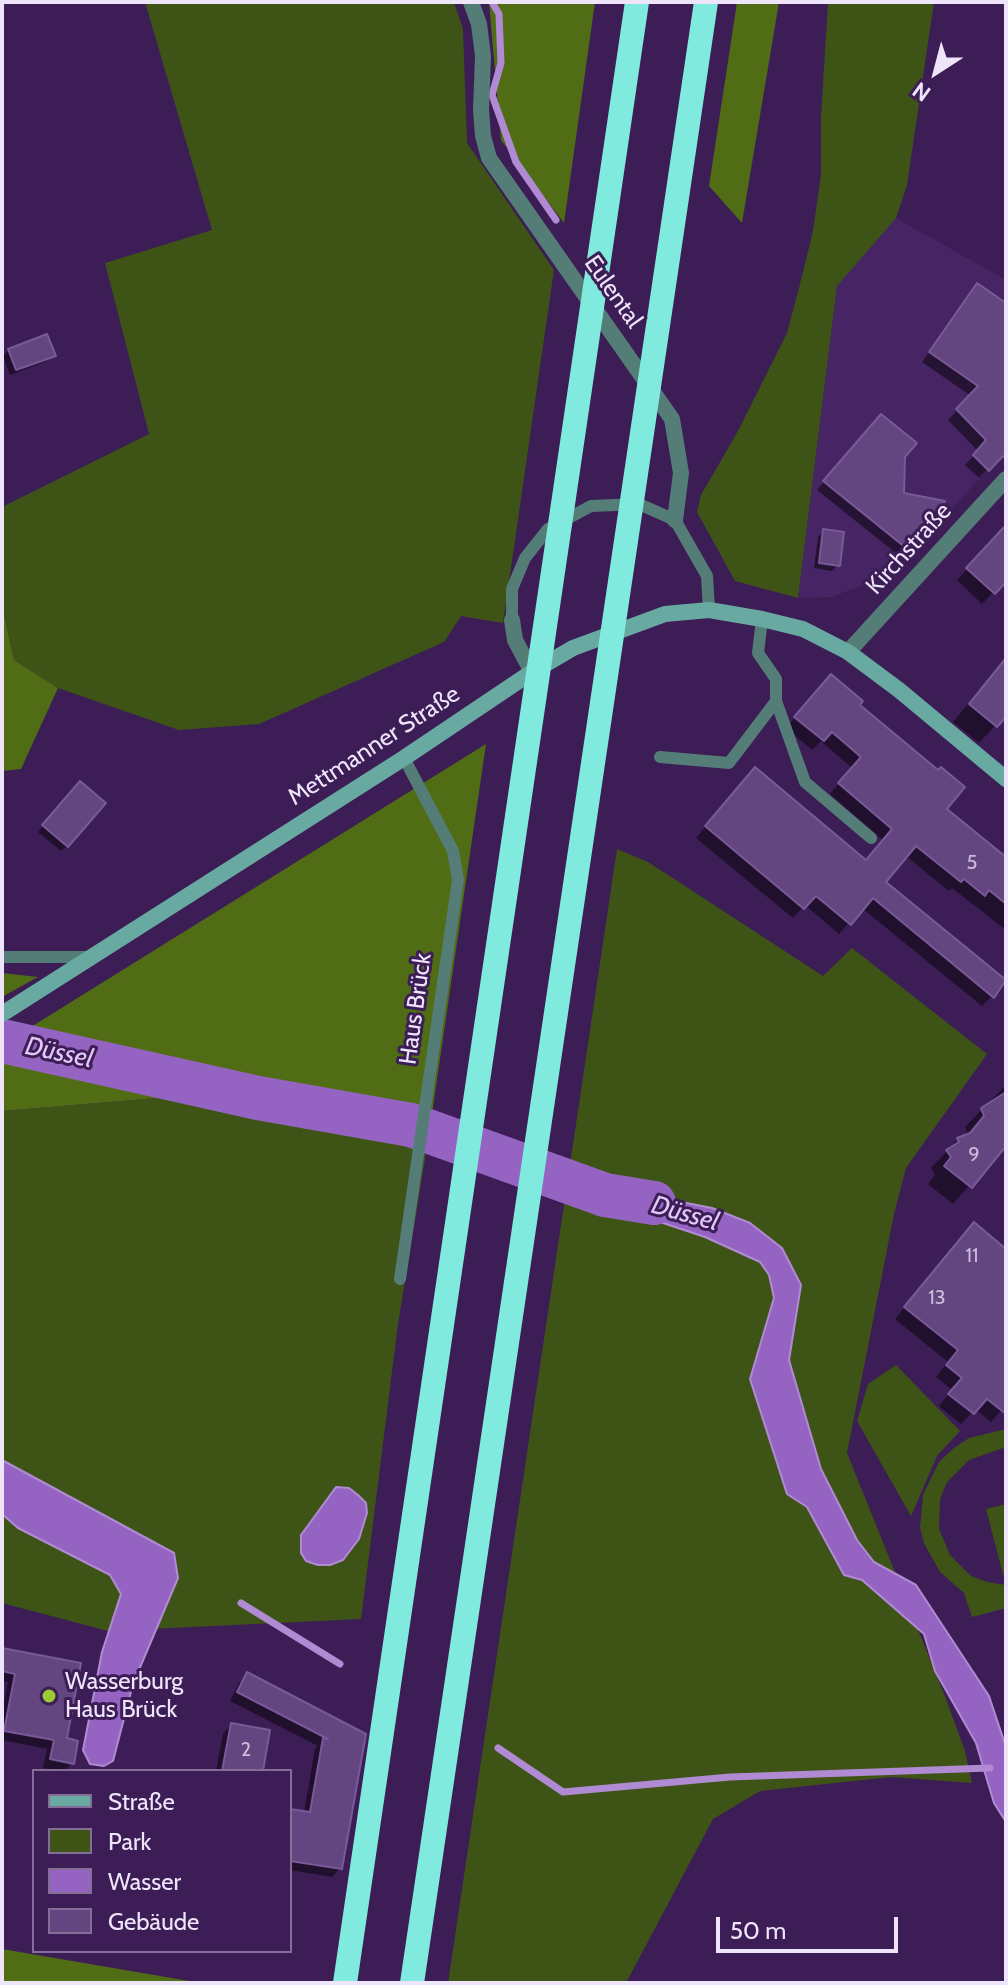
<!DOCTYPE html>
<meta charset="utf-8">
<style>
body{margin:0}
#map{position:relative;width:1008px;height:1985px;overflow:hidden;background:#3c1d55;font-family:Cabin,sans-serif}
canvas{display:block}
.frame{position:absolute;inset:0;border:4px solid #efe5fb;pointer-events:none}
.legend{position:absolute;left:32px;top:1769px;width:260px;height:184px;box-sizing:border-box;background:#3c1d55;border:2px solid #846d97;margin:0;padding:10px 14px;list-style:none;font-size:24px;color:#efe5fb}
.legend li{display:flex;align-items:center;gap:16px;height:40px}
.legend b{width:40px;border:2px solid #846d97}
.north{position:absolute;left:896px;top:32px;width:80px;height:80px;-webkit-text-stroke:6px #3c1d55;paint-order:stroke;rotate:216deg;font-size:22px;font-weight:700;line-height:32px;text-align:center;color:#efe5fb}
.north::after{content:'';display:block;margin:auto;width:28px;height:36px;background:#efe5fb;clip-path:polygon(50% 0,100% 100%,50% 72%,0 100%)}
.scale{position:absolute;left:716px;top:1917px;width:182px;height:36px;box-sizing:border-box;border:4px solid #efe5fb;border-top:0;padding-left:10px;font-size:24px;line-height:28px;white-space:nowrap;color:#efe5fb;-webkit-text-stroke:6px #3c1d55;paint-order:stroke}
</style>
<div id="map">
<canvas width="1008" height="1985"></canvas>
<div class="frame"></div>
<ul class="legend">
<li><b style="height:10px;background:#68a9a2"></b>Straße</li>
<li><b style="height:22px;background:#3e5417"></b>Park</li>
<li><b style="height:22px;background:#9564c2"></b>Wasser</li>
<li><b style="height:22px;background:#634580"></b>Gebäude</li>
</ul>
<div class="north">N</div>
<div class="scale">50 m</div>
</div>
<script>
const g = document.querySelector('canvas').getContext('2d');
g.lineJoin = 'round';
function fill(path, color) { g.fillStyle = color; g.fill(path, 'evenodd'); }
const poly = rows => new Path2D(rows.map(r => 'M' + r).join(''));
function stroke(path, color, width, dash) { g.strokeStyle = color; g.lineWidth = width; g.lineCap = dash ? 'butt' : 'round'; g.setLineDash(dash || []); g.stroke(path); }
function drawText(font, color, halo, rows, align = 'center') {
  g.font = font + ' Cabin,sans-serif'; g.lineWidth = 6; g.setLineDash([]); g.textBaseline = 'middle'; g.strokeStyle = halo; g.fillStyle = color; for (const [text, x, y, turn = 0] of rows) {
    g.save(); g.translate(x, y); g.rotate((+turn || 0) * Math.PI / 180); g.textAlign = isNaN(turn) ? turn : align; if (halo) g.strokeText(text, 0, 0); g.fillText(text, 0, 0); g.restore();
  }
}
fill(poly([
 [896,218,1006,280,1006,451,928,533,869,583,831,597,798,598,837,285]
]), '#472463');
fill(poly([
 [145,2,454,2,463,29,467,143,554,270,503,623,461,616,444,642,259,724,179,730,58,688,14,660,2,605,2,507,149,434,105,263,212,230],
 [828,2,934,2,907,185,896,218,837,286,798,598,735,581,697,512,701,495,738,431,787,333,799,288,813,231,821,174,821,117],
 [617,849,648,862,823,976,852,948,987,1054,906,1168,894,1214,847,1453,946,1699,965,1751,972,1783,891,1777,760,1791,713,1819,626,1983,448,1983],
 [169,1097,428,1141,398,1324,361,1619,108,1631,2,1603,2,1111],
 [896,1365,960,1431,937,1456,911,1516,857,1421,868,1384],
 [1006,1429,1006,1447,969,1460,947,1482,940,1499,939,1529,950,1555,971,1576,987,1582,1006,1585,1006,1608,972,1617,964,1593,940,1572,924,1543,920,1528,923,1495,939,1462,954,1448,969,1438],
 [1006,1504,1006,1578,1004,1578,986,1509]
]), '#3e5417');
fill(poly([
 [489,2,595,2,564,223,501,140],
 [737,2,779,2,742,223,709,186],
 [2,605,14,660,58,688,21,769,2,771],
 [486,744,428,1141,169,1097,2,1111,2,1045],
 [2,973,38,977,2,997],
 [2,1949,201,1983,2,1983]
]), '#506d15');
const water = poly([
 [596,1185,712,1208,750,1223,782,1248,801,1285,789,1360,821,1469,857,1540,874,1562,916,1585,989,1696,1006,1747,1006,1822,994,1803,976,1743,935,1671,924,1634,862,1580,844,1575,807,1507,787,1494,750,1379,774,1298,769,1275,760,1262,705,1237,654,1220,598,1215,596,1185],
 [2,1460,174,1553,178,1578,133,1684,113,1761,104,1766,90,1764,83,1750,102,1652,121,1594,110,1575,18,1528,2,1514,2,1460],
 [336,1487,349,1488,358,1495,366,1503,367,1513,359,1539,343,1560,330,1565,318,1565,306,1561,301,1553,301,1535,336,1487]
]);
fill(water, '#9564c2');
stroke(water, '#b08bd3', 2);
fill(poly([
 [977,286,1006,306,1006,450,979,478,965,465,978,451,948,420,971,396,922,362],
 [9,350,53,355,47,361,10,375,3,356],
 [873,424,903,456,902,495,941,502,897,554,817,490],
 [1006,527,1006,579,982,604,957,580],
 [824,531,838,565,832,571,814,568,818,537],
 [1006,658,1006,714,979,743,953,722],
 [820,687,857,705,944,810,1006,860,1006,930,952,888,949,891,906,856,884,882,992,996,982,1006,862,908,839,934,805,905,793,918,696,838,744,780,865,862,883,840,830,794,852,768,821,741,812,750,786,728],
 [75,789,67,846,61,851,38,832],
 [1006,1085,1006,1143,953,1204,928,1184,935,1175,931,1168,958,1139,968,1134,965,1127],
 [963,1236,1006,1292,1006,1405,991,1422,975,1409,961,1424,939,1406,952,1390,936,1377,948,1362,895,1319],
 [2,1652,65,1740,72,1763,64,1771,43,1768,47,1749,2,1740,2,1712,8,1682,2,1681],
 [248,1674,364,1735,340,1868,332,1877,290,1870,290,1811,304,1813,315,1749,318,1746,230,1701,239,1683],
 [231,1725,261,1771,216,1771,223,1734]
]), '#0007');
stroke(poly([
 [492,2,499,14,501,63,492,95,516,162,556,220],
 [241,1603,340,1664],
 [498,1748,563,1792,730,1777,990,1768]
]), '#b08bd3', 7);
stroke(poly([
 [2,1041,258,1098,411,1125,605,1195,654,1203]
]), '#9564c2', 44);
const building = poly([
 [977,283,1006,303,1006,459,1003,456,989,471,973,455,986,440,956,409,978,386,929,352,977,283],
 [47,334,56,356,16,370,8,349,47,334],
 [881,414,917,443,905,457,904,493,945,501,906,548,823,481,881,414],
 [1006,525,1006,582,995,594,966,568,1006,525],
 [823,529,844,532,840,566,819,563,823,529],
 [1006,658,1006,717,997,727,969,704,1006,658],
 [831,674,863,701,860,705,938,770,941,767,965,787,947,809,1006,857,1006,904,989,890,985,896,964,879,961,882,916,846,886,882,1006,980,994,998,873,898,851,925,816,896,804,909,705,826,755,767,866,860,892,829,838,783,861,757,832,732,824,741,794,717,831,674],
 [80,781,106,803,68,847,42,825,80,781],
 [1006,1092,1006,1146,972,1188,944,1166,951,1157,946,1150,959,1142,957,1138,970,1133,984,1116,981,1108,1006,1092],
 [974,1222,1006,1249,1006,1414,987,1399,974,1414,948,1394,962,1378,946,1365,958,1350,904,1307,974,1222],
 [2,1648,81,1663,67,1738,78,1741,74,1764,50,1759,54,1740,4,1731,15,1674,2,1671,2,1648],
 [247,1672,366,1734,342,1869,290,1861,290,1809,310,1812,323,1738,328,1739,237,1692,247,1672],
 [231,1723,270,1730,263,1771,222,1771,231,1723]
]);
fill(building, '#634580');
stroke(building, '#795997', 2);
stroke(poly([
 [762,619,758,653,776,679,776,701,805,782,871,838],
 [512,620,512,589,525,558,548,529,591,506,639,504,675,520,707,576,709,610],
 [660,757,729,763,776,701],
 [2,957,91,957],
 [400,1279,458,880,453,851,404,758]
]), '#557d78', 12);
stroke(poly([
 [471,2,479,24,483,56,481,110,483,136,489,158,672,419,681,473,675,520],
 [512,620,515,640,532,672],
 [848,652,1006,479]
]), '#557d78', 16);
stroke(poly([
 [2,1014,404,758,532,672,573,648,665,614,709,610,762,619,803,629,848,652,899,690,1006,779]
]), '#68a9a2', 16);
stroke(poly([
 [345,1983,637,2],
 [412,1983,706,2]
]), '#80eadf', 24);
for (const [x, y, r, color] of [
 [49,1696,8,"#99cb36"]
]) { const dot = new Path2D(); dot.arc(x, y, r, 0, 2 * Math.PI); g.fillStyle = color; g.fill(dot); stroke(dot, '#3c1d55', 3); }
drawText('20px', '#ccbddc', null, [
 ["5",972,863],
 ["9",974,1155],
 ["11",972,1256],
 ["13",937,1298],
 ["2",246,1750]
]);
drawText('24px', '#efe5fb', '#3c1d55', [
 ["Eulental",613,292,55],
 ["Kirchstraße",909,549,-48],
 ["Mettmanner Straße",374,746,-33],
 ["Haus Brück",416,1009,-82]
]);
drawText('24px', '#efe5fb', '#3c1d55', [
 ["Wasserburg",65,1682],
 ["Haus Brück",65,1710]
], 'left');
drawText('italic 26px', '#e0c8f9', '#3c1d55', [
 ["Düssel",59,1053,12],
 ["Düssel",685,1214,16]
]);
</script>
